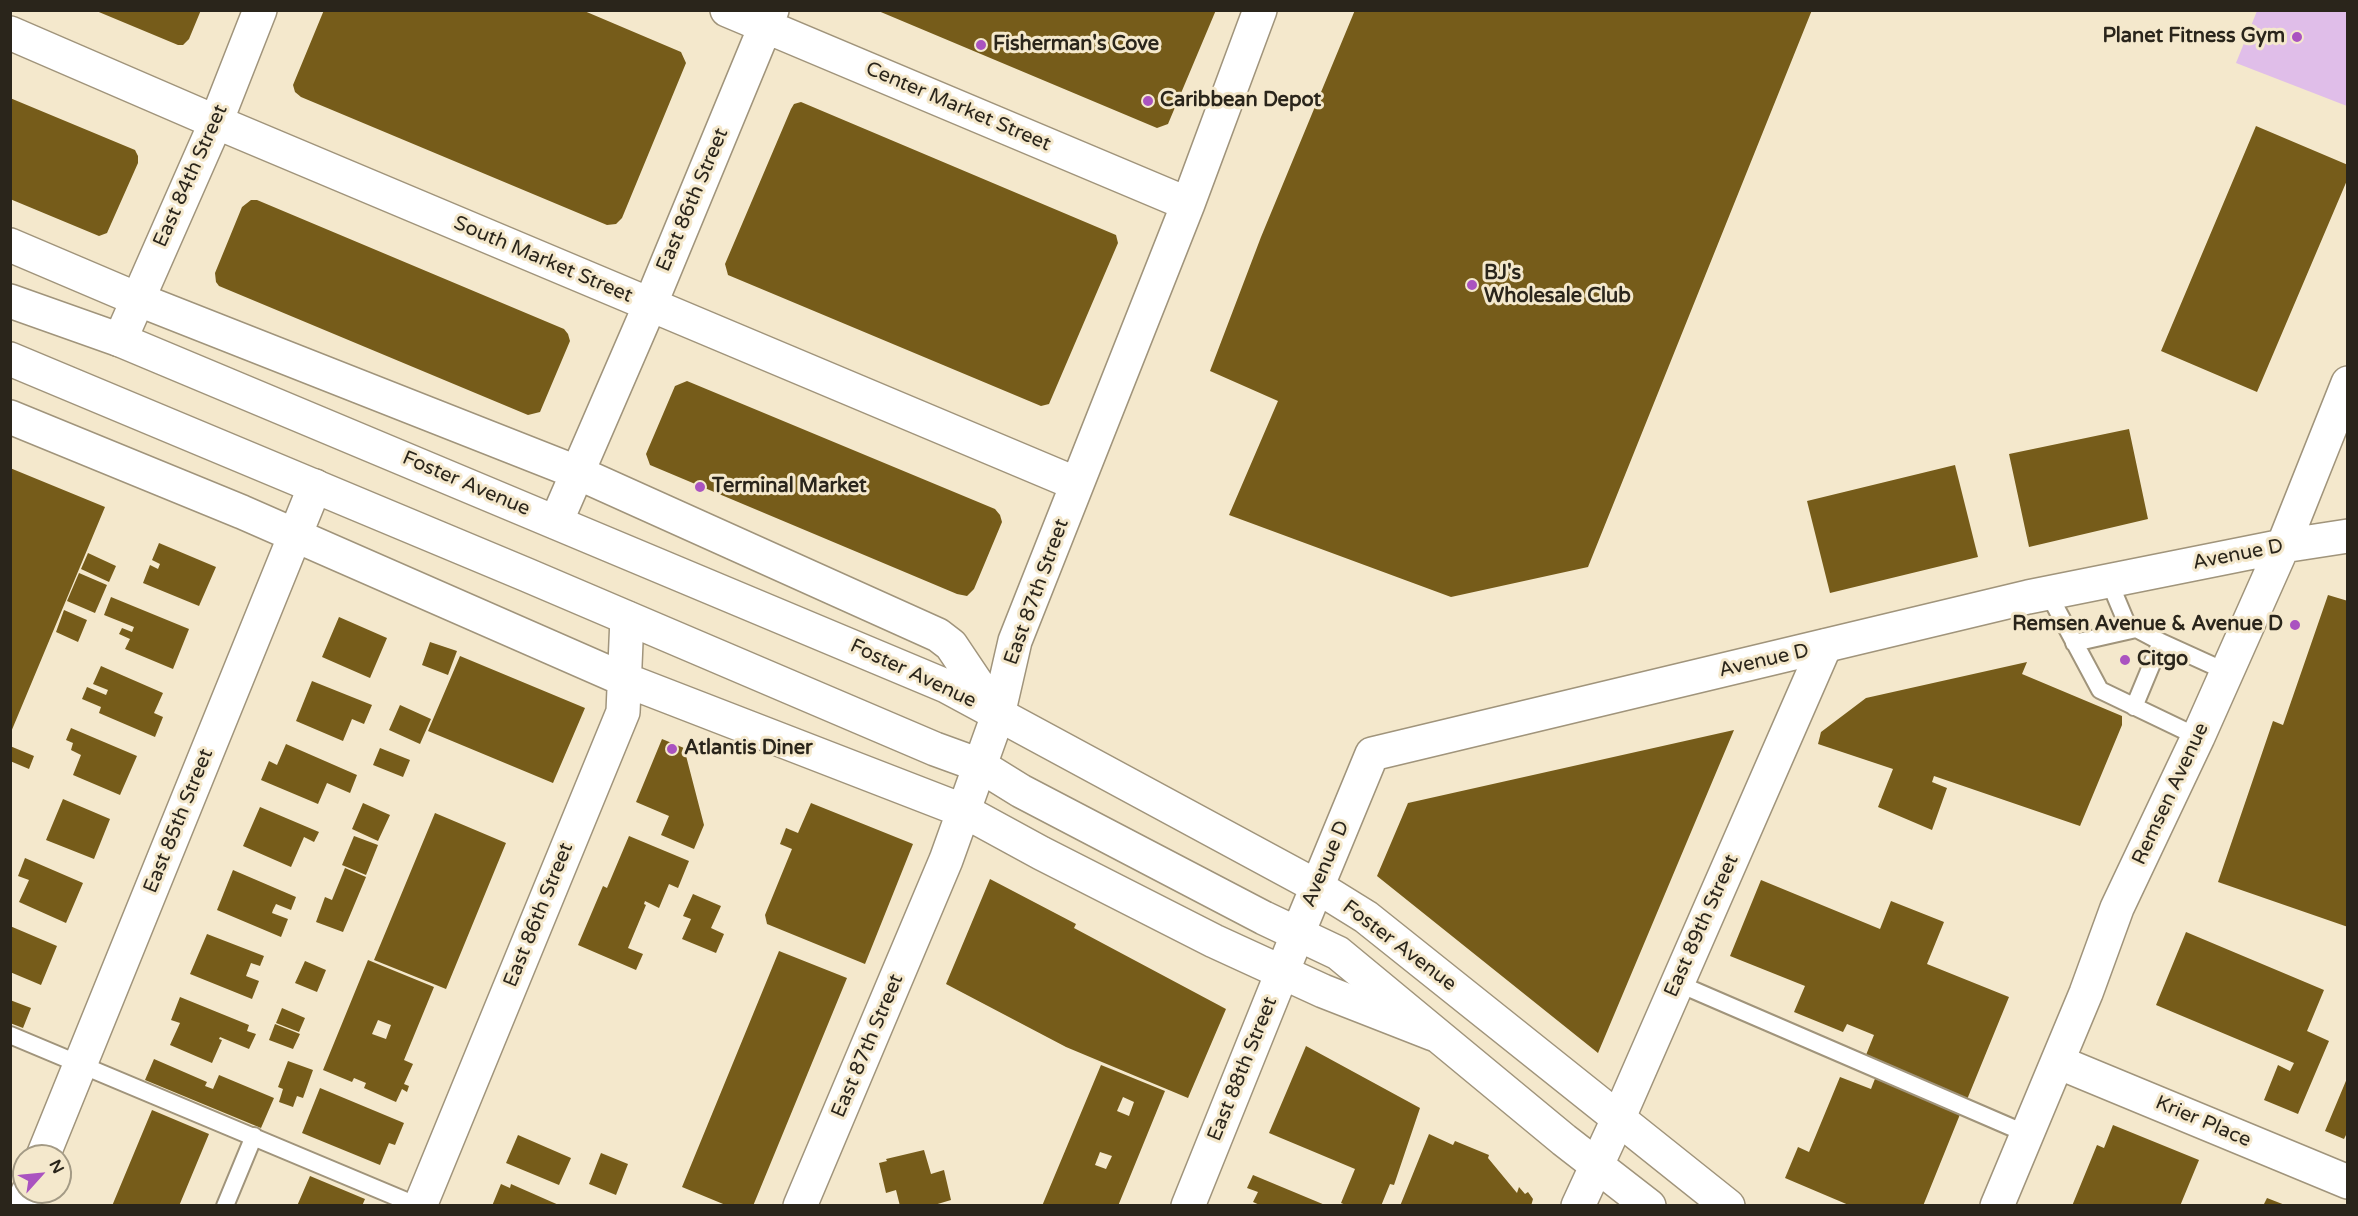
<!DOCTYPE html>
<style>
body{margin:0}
#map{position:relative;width:2358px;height:1216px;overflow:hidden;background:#f4e8cc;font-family:"Varela Round",sans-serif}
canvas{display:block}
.frame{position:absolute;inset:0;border:12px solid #2a251b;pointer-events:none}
.north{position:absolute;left:12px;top:1144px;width:60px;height:60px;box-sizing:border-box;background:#f4e8cc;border:2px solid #a39a85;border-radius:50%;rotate:63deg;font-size:16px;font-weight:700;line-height:24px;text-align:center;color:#2a251b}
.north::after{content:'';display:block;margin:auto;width:21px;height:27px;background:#aa53c0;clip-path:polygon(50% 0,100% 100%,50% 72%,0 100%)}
</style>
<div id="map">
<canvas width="2358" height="1216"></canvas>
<div class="frame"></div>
<div class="north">N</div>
</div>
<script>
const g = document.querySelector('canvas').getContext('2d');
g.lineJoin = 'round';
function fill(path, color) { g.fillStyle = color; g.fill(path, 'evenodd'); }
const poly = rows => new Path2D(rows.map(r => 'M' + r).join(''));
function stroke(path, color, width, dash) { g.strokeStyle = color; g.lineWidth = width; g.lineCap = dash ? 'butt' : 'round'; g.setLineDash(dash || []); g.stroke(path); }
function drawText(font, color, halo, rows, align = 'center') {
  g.font = font + ' "Varela Round",sans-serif'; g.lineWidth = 6; g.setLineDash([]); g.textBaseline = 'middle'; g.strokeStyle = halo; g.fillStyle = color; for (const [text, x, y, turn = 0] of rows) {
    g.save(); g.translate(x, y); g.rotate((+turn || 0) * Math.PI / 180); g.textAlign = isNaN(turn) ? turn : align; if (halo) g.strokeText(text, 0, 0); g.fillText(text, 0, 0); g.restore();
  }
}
fill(poly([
 [2257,11,2347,11,2347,106,2236,63]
]), '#e0bee9');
fill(poly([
 [94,10,201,10,189,39,183,45,178,45],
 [324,10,582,10,681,52,686,63,622,218,616,224,607,225,301,97,295,92,293,85],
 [876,10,1216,10,1168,124,1157,128],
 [1355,10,1812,10,1588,567,1451,597,1229,515,1278,401,1210,371,1261,237],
 [10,98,135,150,138,156,138,163,107,233,99,236,10,199],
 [801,102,1116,235,1118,243,1049,404,1041,406,728,275,725,264,791,109,794,104],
 [2256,126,2348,165,2348,178,2257,392,2161,351],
 [251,200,257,200,564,329,568,334,570,341,540,412,528,415,219,286,216,282,215,273,242,207],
 [687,381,995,509,1000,515,1002,522,974,589,967,596,957,594,650,465,646,454,675,386],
 [2129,429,2148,519,2029,547,2009,454],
 [1955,465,1978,557,1830,593,1807,501],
 [10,468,105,507,11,732,10,732],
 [159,543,216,567,199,606,143,583,150,565,158,569,160,564,152,560],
 [88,553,116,566,109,582,81,569],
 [79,573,107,585,95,613,67,601],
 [2328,595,2348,601,2348,927,2218,882,2273,721,2283,725],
 [111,597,189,629,173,669,125,649,130,639,119,634,122,628,132,632,134,627,104,615],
 [64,610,87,620,78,642,56,632],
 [339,617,387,638,370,678,322,657],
 [430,642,457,651,448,675,422,665],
 [460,656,585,708,553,783,428,731],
 [2027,662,2022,674,2122,716,2122,725,2080,826,1934,776,1932,782,1947,788,1932,830,1878,807,1893,769,1818,744,1821,732,1866,698],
 [101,666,163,693,154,713,163,717,155,737,99,713,101,707,82,699,87,687,106,695,108,690,93,684],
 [312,681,372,705,364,724,352,719,343,741,296,721],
 [400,705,431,719,420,744,389,730],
 [71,728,137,756,120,795,73,775,81,755,71,750,73,743,66,740],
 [1734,730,1598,1053,1377,876,1408,803],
 [662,739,684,748,704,825,694,849,661,835,669,816,636,802],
 [286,744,357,775,350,793,327,783,318,804,261,780,269,761,277,765],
 [10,746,34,756,29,769,10,761],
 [380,748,410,760,403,777,373,765],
 [63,799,110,819,94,859,46,840],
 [363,803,390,815,378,841,352,829],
 [811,803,913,844,865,964,767,924,765,915,792,849,780,844,786,828,798,833],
 [260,807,319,832,314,842,304,837,291,867,243,846],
 [435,813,506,843,446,989,374,960],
 [354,836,378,845,366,875,342,865],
 [629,836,689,861,678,888,669,884,659,908,645,901,644,904,646,905,628,948,643,954,636,970,578,945,603,886,607,888],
 [25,858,83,883,66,923,19,902,29,880,18,876],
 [345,868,366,877,343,932,316,922,325,897,332,900],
 [233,870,296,897,291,910,276,904,273,910,272,913,288,919,281,937,217,910],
 [990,879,1076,924,1074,928,1226,1009,1188,1098,1066,1047,946,984],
 [1761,880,1880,929,1891,901,1944,922,1927,964,2009,997,1966,1102,1864,1060,1874,1035,1847,1024,1843,1032,1794,1012,1805,986,1730,956],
 [693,894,721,906,711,928,724,934,716,953,682,939,691,919,683,916],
 [10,926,57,946,41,985,10,972],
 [2186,932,2324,990,2307,1031,2329,1041,2298,1114,2264,1100,2278,1065,2290,1071,2294,1063,2156,1005],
 [207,934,264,956,260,966,251,963,246,976,259,981,252,999,190,974],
 [779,951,847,978,753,1206,728,1206,682,1187],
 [368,960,434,987,404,1060,413,1064,404,1084,409,1086,407,1092,402,1089,396,1102,364,1088,366,1083,354,1078,352,1082,323,1070],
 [378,1020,391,1025,386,1039,372,1034],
 [305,961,326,970,317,992,295,983],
 [180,997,249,1025,247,1031,256,1034,249,1049,220,1037,219,1039,222,1040,212,1063,170,1045,180,1023,171,1020],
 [10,1000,31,1008,23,1028,10,1023],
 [282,1008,305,1018,299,1032,276,1023],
 [275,1024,300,1034,293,1049,269,1040],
 [1306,1046,1420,1108,1394,1185,1390,1184,1381,1206,1348,1206,1341,1203,1355,1169,1269,1133],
 [154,1059,207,1082,205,1086,213,1089,219,1075,274,1098,261,1128,145,1080],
 [288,1061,313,1070,303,1098,297,1096,293,1107,279,1102,283,1089,278,1087],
 [1101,1065,1165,1091,1118,1206,1042,1206],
 [1123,1097,1134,1102,1129,1116,1117,1111],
 [1100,1152,1112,1156,1106,1169,1095,1165],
 [1878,1071,1963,1107,1923,1206,1851,1206,1785,1178,1798,1147,1809,1152,1840,1077,1871,1089],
 [2348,1076,2348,1131,2344,1139,2325,1131],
 [320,1088,404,1123,395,1145,389,1143,380,1165,302,1133],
 [152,1110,209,1134,179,1206,112,1206],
 [2113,1125,2199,1160,2180,1206,2072,1206,2097,1145,2104,1148],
 [1429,1134,1453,1145,1455,1141,1489,1155,1488,1158,1517,1193,1519,1187,1525,1194,1528,1192,1533,1199,1531,1206,1400,1206],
 [518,1135,571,1158,559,1185,506,1163],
 [924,1150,931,1174,944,1170,951,1200,931,1206,900,1206,896,1190,886,1193,879,1163,887,1161,886,1159],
 [601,1153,628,1164,616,1195,589,1184],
 [1253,1175,1325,1205,1325,1206,1262,1206,1253,1202,1258,1192,1247,1188],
 [310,1176,365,1199,362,1206,297,1206],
 [501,1184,510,1188,511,1184,561,1206,492,1206],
 [2267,1198,2285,1205,2285,1206,2263,1206]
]), '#765c1a');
const service = poly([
 [2109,581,2127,624,2161,642,2227,672],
 [2048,593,2100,690,2198,737],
 [2074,643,2136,629],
 [2134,707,2161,642],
 [1677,983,2027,1134],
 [10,1035,418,1206],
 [225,1206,254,1136]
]);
const minor = poly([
 [727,10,1188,204],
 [10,33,216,122,1077,484],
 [10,245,137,299,576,472,938,635,951,645,998,715],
 [120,340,216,122,260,10],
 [10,417,242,512,623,679,964,811,1041,853,1214,941,1323,991,1433,1034],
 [556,522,650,305,772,10],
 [2058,1062,2348,1182],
 [43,1156,315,486],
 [22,1206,28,1192],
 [420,1206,623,712,627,618],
 [800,1206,946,860,998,715,1015,641,1188,204,1260,10],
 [1188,1206,1298,933],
 [1578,1206,1619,1117,1825,646]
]);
const secondary = poly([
 [10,301,120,340,946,686,1316,886,1366,917,1728,1206],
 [10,359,527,575,935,749,979,765,1021,791,1264,918,1338,953,1564,1140,1649,1206],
 [1298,933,1372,754,2028,597,2283,546,2348,536],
 [1997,1206,2086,993,2117,908,2198,737,2283,546,2348,383]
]);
stroke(service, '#a0947b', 20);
stroke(minor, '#a0947b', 36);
stroke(secondary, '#a0947b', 36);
stroke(service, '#fff', 16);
stroke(minor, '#fff', 33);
stroke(secondary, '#fff', 33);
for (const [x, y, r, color] of [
 [2297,37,6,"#aa53c0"],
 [981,45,6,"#aa53c0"],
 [1148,101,6,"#aa53c0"],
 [1472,285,6,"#aa53c0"],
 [700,487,6,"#aa53c0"],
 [2295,625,6,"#aa53c0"],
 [2125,660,6,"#aa53c0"],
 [672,749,6,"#aa53c0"]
]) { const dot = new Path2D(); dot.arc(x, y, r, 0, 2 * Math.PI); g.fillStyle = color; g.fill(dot); stroke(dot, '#f4e8cc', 2); }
drawText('bold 20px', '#2a251b', '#f4e8cc', [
 ["Planet Fitness Gym",2285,37,"right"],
 ["Fisherman's Cove",993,45],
 ["Caribbean Depot",1160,101],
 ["BJ's",1484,274],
 ["Wholesale Club",1484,297],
 ["Terminal Market",712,487],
 ["Remsen Avenue & Avenue D",2283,625,"right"],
 ["Citgo",2137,660],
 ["Atlantis Diner",684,749]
], 'left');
drawText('20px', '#2a251b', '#f4e8cc', [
 ["Center Market Street",958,107,23],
 ["East 84th Street",191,176,-66],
 ["East 86th Street",693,200,-67],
 ["South Market Street",543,260,23],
 ["Foster Avenue",466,484,23],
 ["Avenue D",2238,555,-11],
 ["East 87th Street",1037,592,-70],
 ["Avenue D",1764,661,-13],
 ["Foster Avenue",913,674,25],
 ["Remsen Avenue",2171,794,-65],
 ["East 85th Street",179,821,-68],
 ["Avenue D",1326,864,-67],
 ["East 86th Street",539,915,-68],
 ["East 89th Street",1702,926,-66],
 ["Foster Avenue",1399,946,37],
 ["East 87th Street",868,1046,-67],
 ["East 88th Street",1243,1069,-68],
 ["Krier Place",2203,1122,23]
]);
</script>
